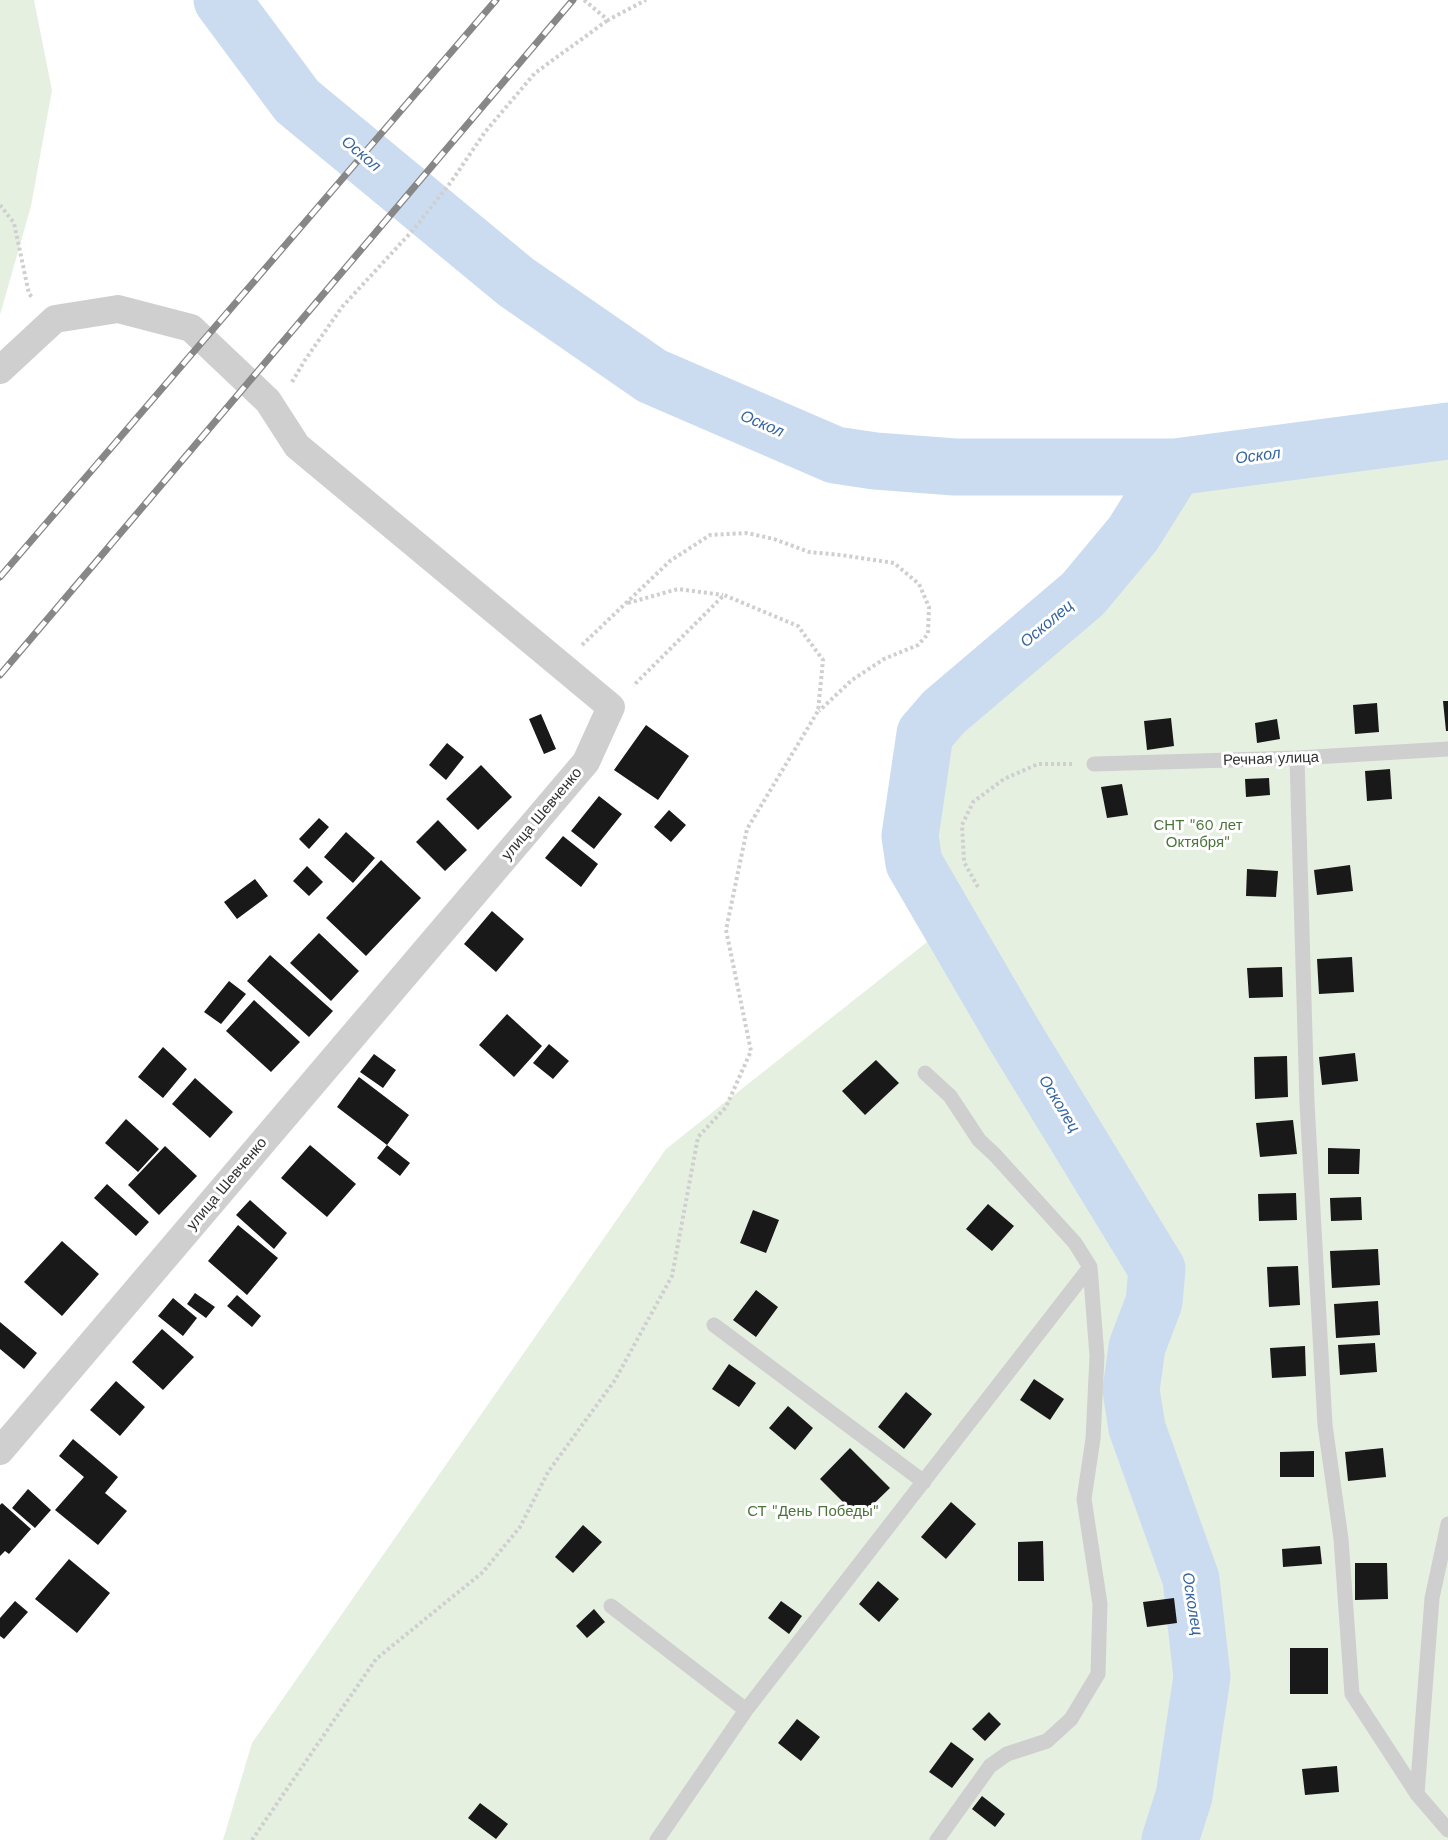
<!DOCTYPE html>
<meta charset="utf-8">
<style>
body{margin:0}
canvas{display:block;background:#fff}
</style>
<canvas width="1448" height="1840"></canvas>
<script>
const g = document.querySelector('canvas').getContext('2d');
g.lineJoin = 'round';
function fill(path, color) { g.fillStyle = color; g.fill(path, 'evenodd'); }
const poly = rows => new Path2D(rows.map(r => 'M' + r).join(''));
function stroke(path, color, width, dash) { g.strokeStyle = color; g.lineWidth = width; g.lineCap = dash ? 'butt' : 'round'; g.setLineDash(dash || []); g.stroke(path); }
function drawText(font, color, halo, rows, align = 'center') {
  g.font = font + ' "Work Sans",sans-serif'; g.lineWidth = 6; g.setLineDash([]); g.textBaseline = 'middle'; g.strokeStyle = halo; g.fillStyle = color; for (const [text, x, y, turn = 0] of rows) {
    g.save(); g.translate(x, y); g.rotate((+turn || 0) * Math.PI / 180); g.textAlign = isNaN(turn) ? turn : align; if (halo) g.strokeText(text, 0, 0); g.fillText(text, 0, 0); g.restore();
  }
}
fill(poly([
 [0,0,34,0,52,90,31,206,0,315],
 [1448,440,1448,1840,1180,1840,1200,1760,1212,1671,1202,1574,1147,1422,1146,1349,1167,1270,920,861,919,809,930,739,949,719,1087,597,1116,568,1140,537,1177,477],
 [946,927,1150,1271,1150,1300,1140,1323,1125,1380,1129,1428,1184,1577,1196,1675,1184,1763,1161,1840,223,1840,252,1743,666,1149]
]), '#e6f0e0');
stroke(poly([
 [222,0,297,101,516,282,652,376,835,455,875,461,955,467,1175,467,1448,431],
 [1170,1840,1184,1796,1202,1677,1191,1579,1137,1428,1131,1390,1137,1347,1154,1302,1157,1269,1013,1033,914,863,910,836,925,734,944,712,1083,594,1133,534,1175,467]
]), '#cbdcf1', 57);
fill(poly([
 [1443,701,1448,701,1448,731,1446,731],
 [1377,703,1379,732,1355,734,1353,705],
 [541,714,556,749,544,754,529,719],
 [1171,718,1174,746,1147,750,1144,721],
 [1277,719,1280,739,1257,743,1255,723],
 [646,725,689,756,658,800,614,770],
 [447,743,464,757,446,780,429,765],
 [481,765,512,797,478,830,446,799],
 [1390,769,1392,799,1367,801,1365,771],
 [1269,778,1270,795,1246,797,1245,779],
 [1122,784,1128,815,1107,818,1101,787],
 [599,796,622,814,594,849,571,831],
 [669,810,686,825,671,842,654,827],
 [319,818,329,827,309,849,299,839],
 [438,820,467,850,445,871,416,842],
 [346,832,375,858,353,883,324,857],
 [563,836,598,864,581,887,545,858],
 [381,860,421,898,366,956,326,918],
 [1350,865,1353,891,1317,895,1314,870],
 [307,866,323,882,309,896,293,881],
 [1247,869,1278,871,1276,897,1246,896],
 [255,879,268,896,237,919,224,902],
 [492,911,524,939,496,972,464,944],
 [319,933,359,971,331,1001,290,963],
 [270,955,333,1011,309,1037,247,981],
 [1352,957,1354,992,1319,994,1317,959],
 [1282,967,1283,997,1249,998,1247,968],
 [229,981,246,994,221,1024,204,1012],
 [254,1000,300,1042,271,1072,226,1031],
 [507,1014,542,1046,514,1077,479,1045],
 [549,1044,569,1061,553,1079,533,1063],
 [163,1047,187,1069,163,1098,138,1077],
 [1355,1053,1358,1081,1322,1085,1319,1057],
 [374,1054,396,1070,383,1088,360,1072],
 [1287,1056,1288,1097,1255,1099,1254,1057],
 [876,1060,899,1083,865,1115,842,1091],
 [359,1077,409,1115,387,1145,337,1107],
 [195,1078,233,1112,210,1138,172,1104],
 [126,1119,159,1149,138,1172,105,1143],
 [1293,1120,1297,1154,1260,1157,1256,1123],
 [310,1145,356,1184,327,1217,281,1178],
 [387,1145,410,1163,400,1176,377,1158],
 [165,1146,197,1176,159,1215,128,1185],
 [1328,1148,1360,1149,1359,1174,1328,1174],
 [107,1184,149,1222,136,1236,94,1198],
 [1296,1193,1297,1220,1259,1221,1258,1194],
 [1361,1197,1362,1220,1331,1221,1330,1198],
 [250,1200,287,1233,274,1249,236,1215],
 [988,1204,1014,1226,992,1251,966,1229],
 [753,1210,779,1220,766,1253,740,1243],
 [238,1225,278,1258,247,1295,208,1261],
 [62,1241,99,1274,62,1316,24,1282],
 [1378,1249,1380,1285,1332,1288,1330,1251],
 [1298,1266,1300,1305,1269,1307,1267,1267],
 [756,1290,778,1307,756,1337,733,1320],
 [195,1293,215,1307,206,1318,187,1304],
 [237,1295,261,1316,252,1327,227,1306],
 [173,1298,197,1318,183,1336,158,1316],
 [1378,1301,1380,1335,1336,1338,1334,1304],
 [0,1322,37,1353,24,1369,0,1349],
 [162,1329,194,1357,163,1390,132,1362],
 [1375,1343,1377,1372,1340,1375,1338,1345],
 [1305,1346,1306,1376,1272,1378,1270,1348],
 [729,1364,756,1383,739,1407,712,1389],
 [1034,1379,1064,1399,1050,1420,1020,1400],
 [116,1381,145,1407,120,1436,90,1410],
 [906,1392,932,1414,904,1449,878,1427],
 [788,1406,813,1428,795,1450,769,1428],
 [73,1439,118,1477,105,1493,127,1511,98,1545,55,1510,84,1477,59,1456],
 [850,1448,890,1488,859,1518,820,1479],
 [1383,1448,1386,1477,1348,1481,1345,1452],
 [1314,1451,1314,1477,1280,1477,1280,1452],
 [28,1489,51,1510,35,1528,12,1508],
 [951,1502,976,1524,946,1559,921,1537],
 [2,1503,31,1529,9,1554,5,1551,0,1556,0,1505],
 [583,1525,602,1542,573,1573,555,1557],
 [1043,1541,1044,1581,1018,1581,1018,1542],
 [1320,1546,1322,1564,1283,1567,1282,1549],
 [69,1559,110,1593,77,1633,35,1599],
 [1355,1563,1387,1563,1388,1599,1355,1600],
 [878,1581,899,1599,879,1622,859,1604],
 [1174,1598,1177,1623,1147,1627,1143,1602],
 [15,1601,28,1612,4,1639,0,1636,0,1618],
 [781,1601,802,1616,789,1634,768,1618],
 [594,1609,605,1622,587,1638,576,1626],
 [1290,1648,1328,1648,1328,1694,1290,1694],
 [989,1712,1001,1724,985,1741,972,1729],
 [797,1719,820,1737,801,1761,778,1743],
 [951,1742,974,1759,952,1788,929,1772],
 [1337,1766,1339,1792,1305,1795,1302,1769],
 [982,1796,1005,1814,995,1827,972,1809],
 [480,1803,508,1824,496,1839,468,1818]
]), '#191919');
stroke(poly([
 [584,0,608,20,646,0],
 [0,205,14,223,29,294,33,298],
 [292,382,305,360,342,307,414,229,451,182,485,132,535,73,608,20],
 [628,603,678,589,723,595],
 [582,645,670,561,710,535,747,533,774,539,809,552,841,555,894,563,919,584,929,607,928,634,918,645,884,659,852,680,819,711],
 [978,887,964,862,962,825,973,802,1004,779,1038,764,1072,764],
 [252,1840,376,1659,483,1572,520,1527,548,1472,615,1380,672,1276,698,1137,726,1107,751,1051,726,930,747,829,818,711,823,660,798,626,724,595,633,686]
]), '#cfcfcf', 4, [3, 3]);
stroke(poly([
 [1297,758,1307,1103,1325,1425,1341,1539,1352,1694,1417,1794,1448,1830],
 [1094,764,1297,758,1448,749],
 [925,1073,950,1096,979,1140,995,1155,1075,1243,1090,1267,1097,1356,1093,1439,1084,1499,1100,1604,1098,1674,1071,1719,1047,1741,1007,1754,990,1766,937,1840],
 [714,1325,924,1482],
 [611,1606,746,1710],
 [1417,1794,1432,1598,1448,1524],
 [657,1840,746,1710,1090,1267]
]), '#cfcfcf', 15);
stroke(poly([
 [0,370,55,319,118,309,191,328,268,401,297,446,611,707,586,762,0,1451]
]), '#cfcfcf', 28);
const rail = poly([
 [0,577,496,0],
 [0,675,573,0]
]);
stroke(rail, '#878787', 7);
stroke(rail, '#fff', 4.5, [14]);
drawText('15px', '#323232', '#fff', [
 ["Речная улица",1271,759,-2],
 ["улица Шевченко",542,814,-50],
 ["улица Шевченко",227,1184,-50]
]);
drawText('15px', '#4c743a', '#fff', [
 ["СНТ \"60 лет",1198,826],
 ["Октября\"",1198,843],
 ["СТ \"День Победы\"",813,1512]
]);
drawText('italic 16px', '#36659e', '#fff', [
 ["Оскол",361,154,40],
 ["Оскол",762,424,23],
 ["Оскол",1258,456,-7],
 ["Осколец",1047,624,-40],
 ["Осколец",1059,1104,59],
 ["Осколец",1192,1604,81]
]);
</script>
